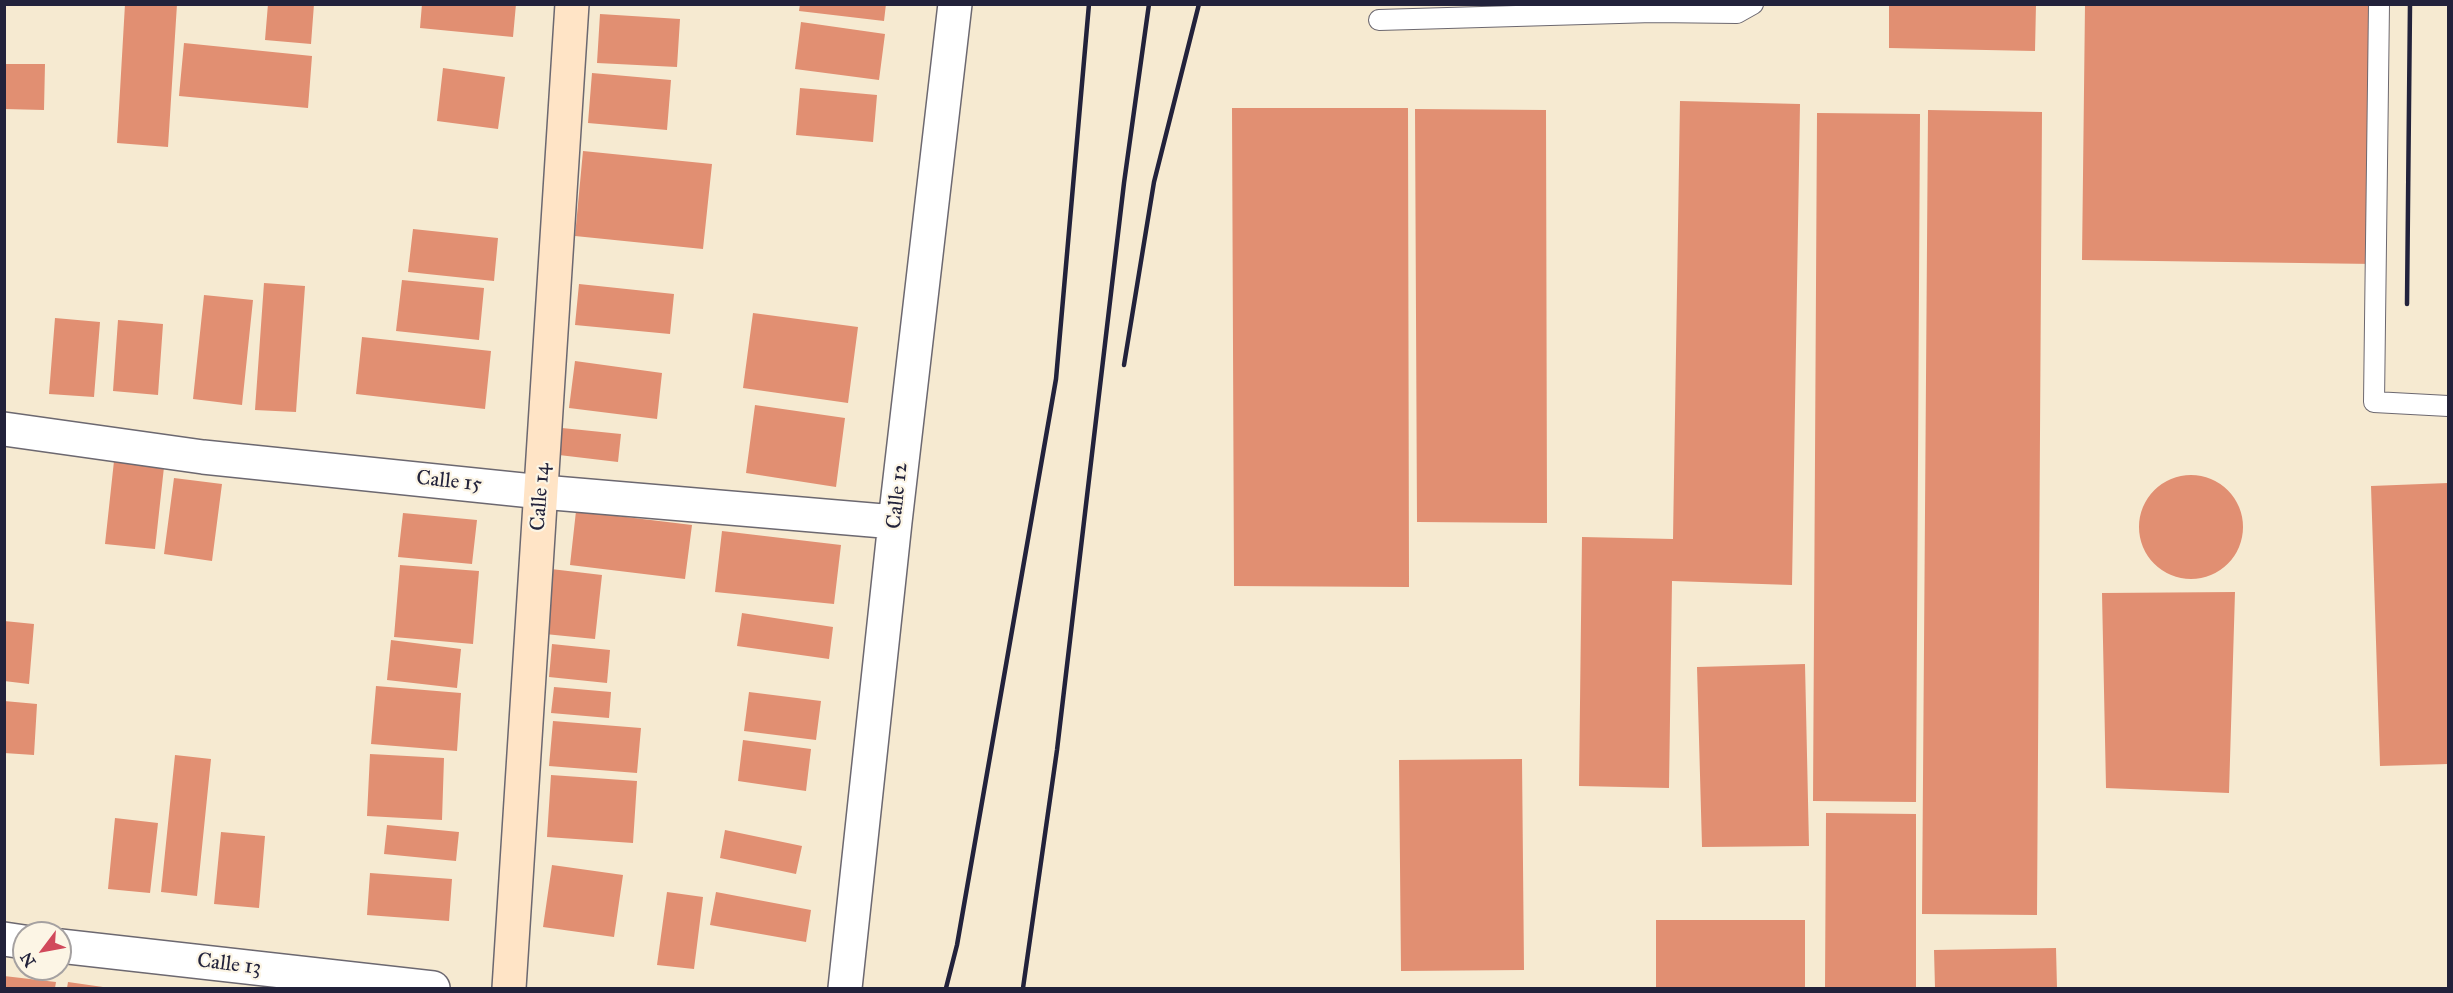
<!DOCTYPE html>
<style>
body{margin:0}
#map{position:relative;width:2453px;height:993px;overflow:hidden;background:#f6ead1;font-family:"IM FELL Great Primer",serif}
canvas{display:block}
.frame{position:absolute;inset:0;border:6px solid #22223b;pointer-events:none}
.north{position:absolute;left:12px;top:921px;width:60px;height:60px;box-sizing:border-box;background:#fcf5e5;border:2px solid #a5a1a1;border-radius:50%;rotate:238deg;font-size:16px;font-weight:700;line-height:24px;text-align:center;color:#22223b}
.north::after{content:'';display:block;margin:auto;width:21px;height:27px;background:#d1495b;clip-path:polygon(50% 0,100% 100%,50% 72%,0 100%)}
</style>
<div id="map">
<canvas width="2453" height="993"></canvas>
<div class="frame"></div>
<div class="north">N</div>
</div>
<script>
const g = document.querySelector('canvas').getContext('2d');
g.lineJoin = 'round';
function fill(path, color) { g.fillStyle = color; g.fill(path, 'evenodd'); }
const poly = rows => new Path2D(rows.map(r => 'M' + r).join(''));
function stroke(path, color, width, dash) { g.strokeStyle = color; g.lineWidth = width; g.lineCap = dash ? 'butt' : 'round'; g.setLineDash(dash || []); g.stroke(path); }
function drawText(font, color, halo, rows, align = 'center') {
  g.font = font + ' "IM FELL Great Primer",serif'; g.lineWidth = 4.5; g.setLineDash([]); g.textBaseline = 'middle'; g.strokeStyle = halo; g.fillStyle = color; for (const [text, x, y, turn = 0] of rows) {
    g.save(); g.translate(x, y); g.rotate((+turn || 0) * Math.PI / 180); g.textAlign = isNaN(turn) ? turn : align; if (halo) g.strokeText(text, 0, 0); g.fillText(text, 0, 0); g.restore();
  }
}
fill(poly([
 [125,4,177,4,168,147,117,143],
 [268,4,314,4,311,44,265,40],
 [422,4,516,4,513,37,420,28],
 [800,4,886,4,884,21,799,11],
 [1889,4,2036,4,2035,51,1889,48],
 [2085,5,2376,5,2374,264,2082,260],
 [600,14,680,19,677,67,597,63],
 [801,22,885,34,879,80,795,69],
 [184,43,312,56,308,108,179,96],
 [4,64,45,64,44,110,4,109],
 [443,68,505,77,498,129,437,121],
 [592,73,671,80,667,130,588,123],
 [800,88,877,95,873,142,796,135],
 [1680,101,1800,104,1792,585,1672,581,1669,788,1579,786,1582,537,1673,539],
 [1232,108,1408,108,1409,587,1234,586],
 [1415,109,1546,110,1547,523,1417,522],
 [1928,110,2042,112,2037,915,1922,914],
 [1817,113,1920,114,1916,802,1813,801],
 [583,151,712,164,703,249,575,236],
 [413,229,498,238,494,281,408,272],
 [402,280,484,288,479,340,396,331],
 [264,283,305,286,296,412,255,410],
 [579,284,674,294,670,334,575,325],
 [204,295,253,300,242,405,193,399],
 [753,313,858,327,848,403,743,388],
 [55,318,100,322,94,397,49,394],
 [118,320,163,324,158,395,113,391],
 [362,337,491,351,485,409,356,394],
 [575,361,662,373,657,419,569,408],
 [755,405,845,418,836,487,746,473],
 [562,428,621,434,618,462,559,455],
 [114,461,164,467,155,549,105,544],
 '2139 527a52 52 0 1 1 104 0a52 52 0 1 1-104 0Z',
 [174,478,222,484,212,561,164,554],
 [2448,483,2448,764,2380,766,2371,486],
 [576,511,692,525,685,579,570,565],
 [403,513,477,520,472,564,398,557],
 [722,531,841,545,834,604,715,592],
 [400,565,479,571,473,644,394,637],
 [551,569,602,575,595,639,545,634],
 [2235,592,2229,793,2106,788,2102,593],
 [742,613,833,627,829,659,737,646],
 [4,621,34,624,29,684,4,681],
 [391,640,461,649,457,688,387,680],
 [552,644,610,650,607,683,549,677],
 [1805,664,1809,846,1702,847,1697,667],
 [376,686,461,693,457,751,371,744],
 [554,687,611,692,609,718,551,713],
 [749,692,821,701,816,740,744,731],
 [4,701,37,704,34,755,4,753],
 [553,721,641,728,637,773,549,766],
 [743,740,811,749,806,791,738,781],
 [370,754,444,758,442,820,367,816],
 [175,755,211,759,197,896,161,892],
 [1522,759,1524,970,1401,971,1399,760],
 [551,775,637,781,633,843,547,837],
 [1826,813,1916,814,1916,988,1825,988],
 [115,818,158,823,150,893,108,889],
 [387,825,459,832,456,861,384,854],
 [725,830,802,846,796,874,720,858],
 [221,832,265,836,259,908,214,904],
 [552,865,623,875,614,937,543,927],
 [370,873,452,879,449,921,367,915],
 [667,892,703,897,694,969,657,965],
 [716,892,811,910,806,942,710,925],
 [1656,920,1805,920,1805,988,1656,988],
 [2056,948,2057,988,1935,988,1934,950],
 [4,976,56,982,55,988,4,988],
 [68,982,103,987,103,988,67,988]
]), '#e18f72');
const service = poly([
 [2379,4,2374,402,2448,406],
 [1379,20,1653,12,1737,13,1753,4]
]);
const minor = poly([
 [4,429,203,457,542,492,895,522],
 [4,939,24,942],
 [60,946,433,988],
 [845,988,895,522,955,4]
]);
const secondary = poly([
 [509,988,572,4]
]);
stroke(service, '#6c6870', 22);
stroke(minor, '#6c6870', 36);
stroke(secondary, '#6c6870', 36);
stroke(service, '#fff', 20);
stroke(minor, '#fff', 33);
stroke(secondary, '#ffe4c6', 33);
stroke(poly([
 [2407,304,2410,4],
 [1124,365,1154,182,1199,4],
 [946,988,957,945,1056,379,1089,4],
 [1023,988,1057,750,1124,183,1149,4]
]), '#22223b', 4.5);
drawText('21px', '#22223b', '#fcf5e5', [
 ["Calle 15",449,482,6],
 ["Calle 12",898,496,-84],
 ["Calle 14",541,497,-86],
 ["Calle 13",229,965,7]
]);
</script>
